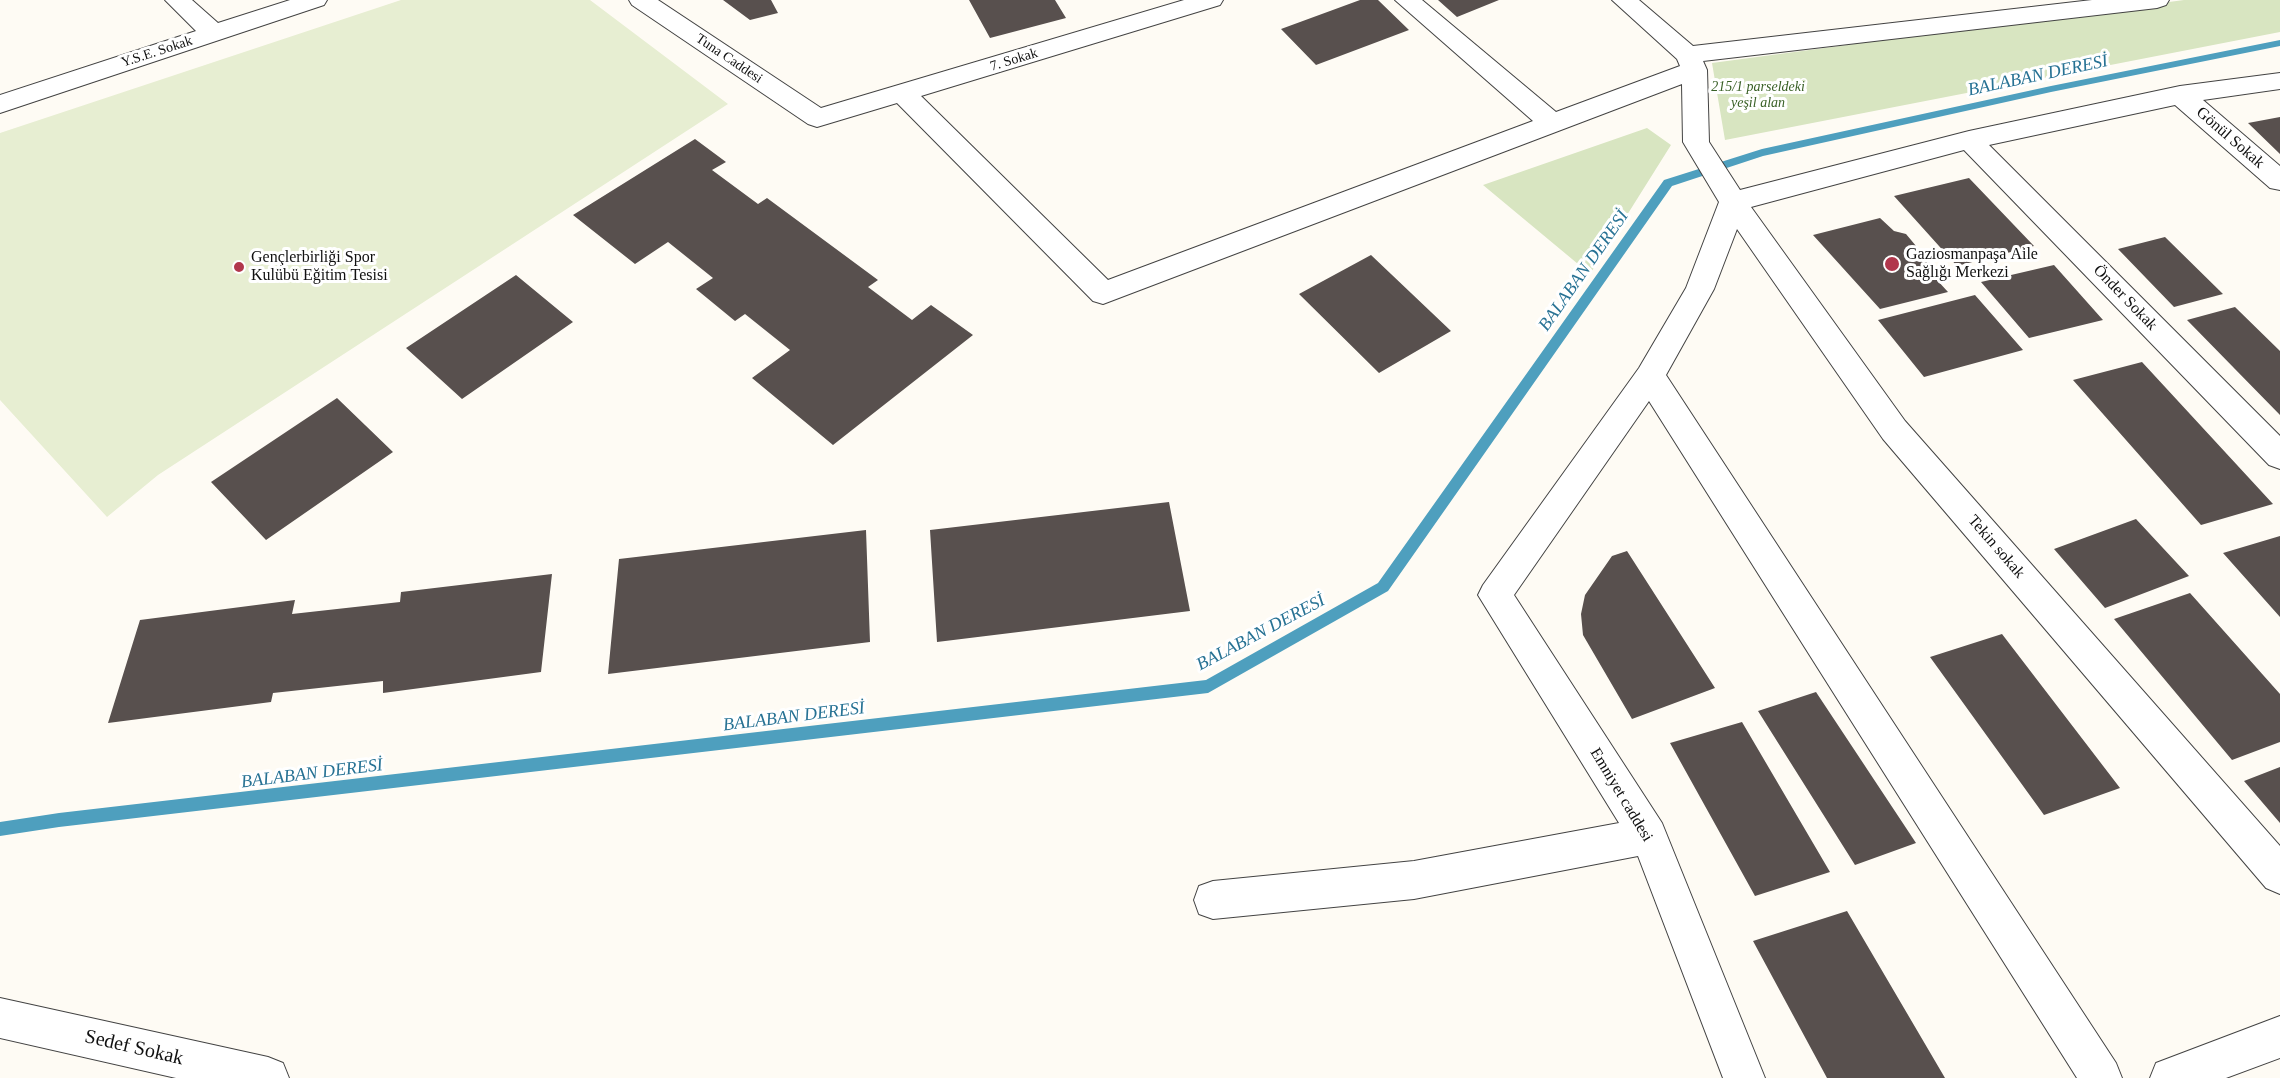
<!DOCTYPE html>
<meta charset="utf-8">
<style>
body{margin:0}
canvas{display:block;background:#fefbf4}
</style>
<canvas width="2280" height="1078"></canvas>
<script>
const g = document.querySelector('canvas').getContext('2d');
g.lineJoin = 'round';
function fill(path, color) { g.fillStyle = color; g.fill(path, 'evenodd'); }
const poly = rows => new Path2D(rows.map(r => 'M' + r).join(''));
function stroke(path, color, width, dash) { g.strokeStyle = color; g.lineWidth = width; g.lineCap = dash ? 'butt' : 'round'; g.setLineDash(dash || []); g.stroke(path); }
function drawText(font, color, halo, rows, align = 'center') {
  g.font = font + ' Georgia,serif'; g.lineWidth = 6; g.setLineDash([]); g.textBaseline = 'middle'; g.strokeStyle = halo; g.fillStyle = color; for (const [text, x, y, turn = 0] of rows) {
    g.save(); g.translate(x, y); g.rotate((+turn || 0) * Math.PI / 180); g.textAlign = isNaN(turn) ? turn : align; if (halo) g.strokeText(text, 0, 0); g.fillText(text, 0, 0); g.restore();
  }
}
fill(poly([
 [2184,0,2280,0,2280,32,1725,140,1712,63],
 [1647,128,1671,145,1590,274,1483,185]
]), '#d8e5c1');
fill(poly([
 [401,0,590,0,728,104,158,475,107,517,0,400,0,133]
]), '#e7eed2');
fill(poly([
 [2280,40,2280,46,2051,92,1763,156,1672,186,1388,591,1208,693,59,827,0,836,0,822,59,813,1206,680,1378,583,1664,180,1762,149,2051,86,2280,40]
]), '#4e9fbe');
fill(poly([
 [723,0,771,0,778,13,750,20],
 [969,0,1055,0,1066,18,990,38],
 [1360,0,1378,0,1409,30,1316,65,1281,29],
 [1438,0,1499,0,1457,17],
 [2280,117,2280,154,2248,123],
 [695,139,726,162,712,170,758,204,767,198,878,280,868,287,912,320,931,305,973,335,833,445,752,378,790,350,745,314,735,321,696,289,713,278,668,242,635,264,573,215],
 [1969,178,2034,246,1957,266,1894,196],
 [1880,218,1894,231,1906,234,1937,271,1937,280,1948,292,1880,309,1813,235],
 [2165,237,2223,294,2174,307,2118,249],
 [1371,255,1451,331,1379,373,1299,294],
 [2054,265,2103,320,2029,338,1981,282],
 [516,275,573,322,462,399,406,348],
 [1975,295,2023,350,1924,377,1878,320],
 [2235,307,2280,351,2280,415,2187,320],
 [2142,362,2273,504,2201,525,2073,380],
 [337,398,393,452,266,540,211,482],
 [1169,502,1190,611,937,642,930,530],
 [2136,519,2189,576,2105,608,2054,549],
 [866,530,870,642,608,674,619,559],
 [2280,536,2280,617,2223,553],
 [1627,551,1715,688,1632,719,1583,635,1581,614,1585,595,1612,556],
 [552,574,541,672,383,693,383,681,273,693,271,702,108,723,140,620,295,600,292,614,400,602,401,592],
 [2190,593,2280,694,2280,742,2232,760,2114,619],
 [2002,634,2120,788,2044,815,1930,657],
 [1816,692,1916,843,1855,865,1758,711],
 [1742,722,1830,872,1755,896,1670,743],
 [2280,767,2280,823,2244,781],
 [1847,911,1945,1078,1827,1078,1753,941]
]), '#58504e');
const minor = poly([
 [165,0,192,0,218,23,290,0,327,0,324,5,0,113,0,95,196,31,165,0],
 [629,0,658,0,821,108,1184,0,1223,0,1220,5,921,96,1108,280,1533,121,1395,0,1422,0,1556,112,1680,66,1677,59,1612,0,1639,0,1693,46,2092,0,2169,0,2166,5,2157,8,1703,61,1707,70,1709,142,1740,190,1969,131,2180,86,2280,73,2280,89,2203,100,2280,166,2280,190,2270,188,2175,105,1989,145,2280,436,2280,469,2269,465,1964,150,1751,207,1905,421,2280,846,2280,894,2266,888,1883,439,1737,229,1714,289,1666,375,2116,1063,2122,1078,2077,1078,1649,401,1514,595,1662,823,1765,1078,1723,1078,1638,856,1414,899,1213,919,1199,914,1194,900,1199,886,1213,881,1414,861,1619,823,1478,595,1483,585,1639,368,1686,288,1719,202,1683,142,1682,84,1103,304,1093,301,897,103,817,127,808,124,632,5,629,0],
 [0,998,268,1057,283,1063,289,1078,176,1078,0,1038,0,998],
 [2280,1016,2280,1058,2226,1078,2150,1078,2156,1063,2280,1016]
]);
stroke(minor, '#434343', 2);
fill(minor, '#fff');
for (const [x, y, r, color] of [
 [1892,264,8,"#b1374c"],
 [239,267,6,"#b1374c"]
]) { const dot = new Path2D(); dot.arc(x, y, r, 0, 2 * Math.PI); g.fillStyle = color; g.fill(dot); stroke(dot, '#fff', 2); }
drawText('14px', '#101010', '#fff', [
 ["Y.S.E. Sokak",157,52,-18],
 ["Tuna Caddesi",729,59,34],
 ["7. Sokak",1014,60,-17]
]);
drawText('italic 14px', '#3a6127', '#fff', [
 ["215/1 parseldeki",1758,87],
 ["yeşil alan",1758,103]
]);
drawText('16px', '#101010', '#fff', [
 ["Gönül Sokak",2230,138,41],
 ["Önder Sokak",2125,298,46],
 ["Tekin sokak",1996,547,49],
 ["Emniyet caddesi",1621,795,59]
]);
drawText('16px', '#101010', '#fff', [
 ["Gaziosmanpaşa Aile",1906,255],
 ["Sağlığı Merkezi",1906,273],
 ["Gençlerbirliği Spor",251,258],
 ["Kulübü Eğitim Tesisi",251,276]
], 'left');
drawText('italic 18px', '#277294', '#fff', [
 ["BALABAN DERESİ",2038,76,-12],
 ["BALABAN DERESİ",1584,271,-55],
 ["BALABAN DERESİ",1261,633,-28],
 ["BALABAN DERESİ",794,717,-7],
 ["BALABAN DERESİ",312,774,-7]
]);
drawText('20px', '#101010', '#fff', [
 ["Sedef Sokak",134,1048,13]
]);
</script>
